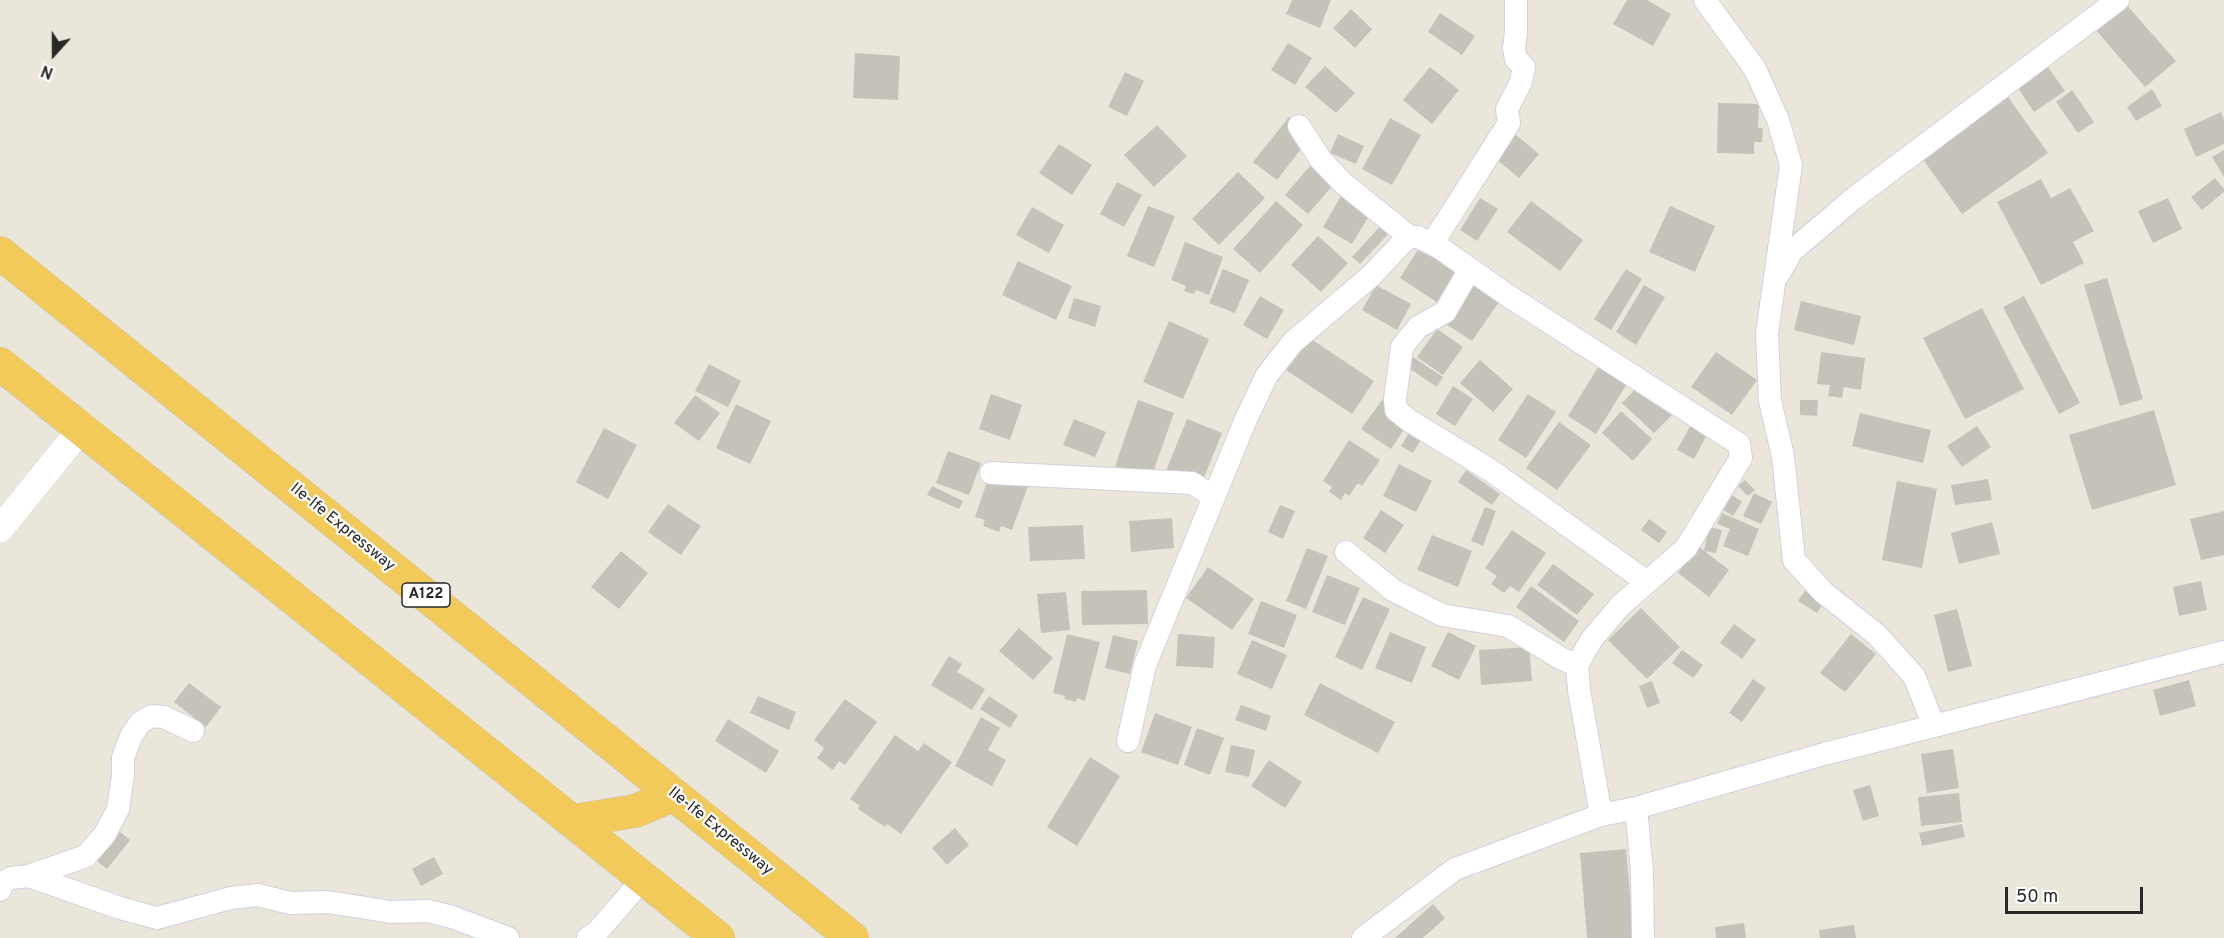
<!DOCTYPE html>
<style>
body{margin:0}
#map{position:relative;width:2224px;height:938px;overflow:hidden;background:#eae6da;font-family:Overpass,sans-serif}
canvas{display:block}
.north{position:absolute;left:24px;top:24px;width:60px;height:60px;-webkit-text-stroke:4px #fff;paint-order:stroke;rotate:201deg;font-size:16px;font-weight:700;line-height:24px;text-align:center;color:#282828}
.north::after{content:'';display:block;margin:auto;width:21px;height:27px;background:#282828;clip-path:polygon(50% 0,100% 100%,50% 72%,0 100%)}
.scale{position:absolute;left:2005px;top:887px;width:138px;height:27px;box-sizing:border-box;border:3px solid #282828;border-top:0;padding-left:8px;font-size:18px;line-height:21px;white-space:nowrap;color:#282828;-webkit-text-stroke:4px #fff;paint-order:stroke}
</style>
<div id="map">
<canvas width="2224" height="938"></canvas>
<div class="north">N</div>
<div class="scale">50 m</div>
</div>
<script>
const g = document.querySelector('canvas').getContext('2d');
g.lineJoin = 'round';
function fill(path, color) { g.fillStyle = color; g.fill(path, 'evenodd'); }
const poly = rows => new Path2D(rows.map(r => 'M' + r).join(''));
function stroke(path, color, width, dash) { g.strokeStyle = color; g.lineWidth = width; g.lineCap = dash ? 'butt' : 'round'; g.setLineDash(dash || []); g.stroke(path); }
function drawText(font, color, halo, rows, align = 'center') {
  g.font = font + ' Overpass,sans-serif'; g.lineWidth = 4.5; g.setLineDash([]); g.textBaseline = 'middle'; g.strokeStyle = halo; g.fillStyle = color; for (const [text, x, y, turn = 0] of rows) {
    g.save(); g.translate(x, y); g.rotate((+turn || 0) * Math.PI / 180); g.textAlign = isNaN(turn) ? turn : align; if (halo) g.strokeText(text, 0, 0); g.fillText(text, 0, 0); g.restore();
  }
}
fill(poly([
 [1292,0,1331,0,1320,28,1286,14],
 [1627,0,1647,0,1671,14,1653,46,1613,24],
 [2124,2,2176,61,2145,87,2095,29],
 [1351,9,1372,29,1355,48,1333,28],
 [1440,13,1475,36,1462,55,1428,32],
 [1288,43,1312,58,1295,85,1271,70],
 [855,53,900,56,898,100,853,98],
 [2045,63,2065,91,2034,112,2015,84],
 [1325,66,1355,93,1336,113,1305,87],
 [1430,67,1459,90,1432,124,1403,100],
 [1125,72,1144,81,1127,116,1108,107],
 [2152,89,2162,106,2136,121,2127,107],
 [2072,90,2094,122,2078,133,2056,102],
 [2008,97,2048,153,1962,214,1922,158],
 [1718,103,1759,104,1758,128,1763,128,1762,142,1754,142,1754,154,1717,153],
 [2221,112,2224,120,2224,144,2196,157,2184,129],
 [1289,117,1312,135,1277,180,1253,162],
 [1390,118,1421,135,1392,185,1362,169],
 [1157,125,1187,156,1154,187,1124,155],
 [1510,130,1539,154,1519,178,1490,154],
 [1338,134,1364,146,1356,164,1330,153],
 [1059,144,1092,165,1072,195,1039,173],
 [2224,150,2224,177,2212,157],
 [1310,166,1333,185,1308,214,1285,195],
 [1238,172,1265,198,1219,245,1192,219],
 [2215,178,2224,189,2224,192,2202,210,2191,197],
 [2041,179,2051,198,2070,188,2094,231,2073,242,2084,263,2041,285,1997,202],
 [1117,182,1142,195,1124,227,1100,214],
 [1341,196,1370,214,1352,244,1323,227],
 [1480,198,1498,209,1477,241,1460,230],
 [2168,198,2182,229,2153,243,2138,211],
 [1276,201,1303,225,1260,273,1233,249],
 [1531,201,1583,240,1560,271,1507,232],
 [1148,206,1175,216,1154,267,1127,256],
 [1670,206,1715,226,1695,272,1649,252],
 [1032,207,1064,225,1049,253,1016,235],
 [1383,223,1391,231,1360,264,1352,257],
 [1318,236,1348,263,1321,292,1291,265],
 [1185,242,1223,257,1209,295,1196,290,1194,294,1184,291,1186,286,1171,280],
 [1419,248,1457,272,1438,303,1400,278],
 [1018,261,1072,286,1056,320,1002,295],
 [1223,269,1249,280,1235,313,1209,303],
 [1626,269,1642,279,1611,330,1594,319],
 [2107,278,2143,399,2120,406,2084,285],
 [1473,284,1499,302,1472,341,1446,324],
 [1376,285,1411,304,1397,330,1362,310],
 [1644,285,1665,297,1636,345,1616,332],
 [1260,296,1284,310,1267,339,1243,325],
 [2024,296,2080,403,2059,414,2003,307],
 [1074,298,1101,306,1095,327,1068,318],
 [1801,301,1861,316,1854,345,1794,330],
 [1982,308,2024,389,1965,419,1923,338],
 [1169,321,1209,339,1183,399,1143,382],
 [1437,329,1463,347,1443,375,1417,357],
 [1308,337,1374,381,1352,414,1286,370],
 [1716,352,1757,380,1732,415,1691,387],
 [1821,352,1865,358,1861,390,1844,387,1842,398,1828,396,1830,385,1817,384],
 [1413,357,1443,377,1437,387,1407,367],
 [1480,360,1513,389,1493,412,1460,383],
 [709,364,741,381,728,407,695,391],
 [1600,364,1628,382,1596,434,1568,416],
 [1640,384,1673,414,1654,433,1622,403],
 [1453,386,1473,399,1455,426,1436,414],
 [991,394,1022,405,1010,440,979,429],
 [1528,394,1556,412,1526,458,1498,440],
 [695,395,720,413,699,441,674,423],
 [1138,400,1174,413,1151,478,1115,466],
 [1382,400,1411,419,1391,449,1361,429],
 [1800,400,1818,400,1817,416,1800,415],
 [736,404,771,421,750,464,716,448],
 [2154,410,2176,485,2092,510,2069,435],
 [1621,411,1652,439,1633,461,1602,433],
 [1860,413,1931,430,1923,463,1852,446],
 [1074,419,1106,432,1095,457,1063,445],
 [1187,419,1222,433,1199,490,1164,476],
 [1559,422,1591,445,1557,490,1526,468],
 [1415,423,1427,430,1413,453,1401,446],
 [1692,423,1708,433,1694,459,1677,450],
 [1977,426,1991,447,1962,467,1947,446],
 [604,428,637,445,608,499,576,482],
 [1349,440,1380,460,1362,486,1358,483,1349,496,1345,493,1341,500,1329,492,1332,487,1323,481],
 [948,451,981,463,969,495,936,483],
 [1399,464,1432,481,1416,512,1383,496],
 [991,470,1029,483,1012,530,1001,526,999,532,983,526,985,520,975,517],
 [1466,470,1500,494,1492,505,1458,482],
 [1988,479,1992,500,1955,505,1951,485],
 [1745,480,1755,490,1748,496,1738,486],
 [1897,481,1937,489,1922,568,1882,560],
 [932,486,963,501,959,509,927,495],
 [1754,493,1772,502,1761,524,1743,516],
 [1732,495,1742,502,1733,516,1723,510],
 [668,504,701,526,681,555,648,532],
 [1280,505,1295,511,1283,539,1268,532],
 [1485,507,1496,511,1483,546,1471,541],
 [1381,510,1404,525,1385,553,1363,538],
 [2224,511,2224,555,2201,560,2190,519],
 [1722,513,1759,529,1748,556,1723,546,1730,529,1717,524],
 [1172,518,1174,548,1131,552,1129,521],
 [1649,519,1667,532,1659,543,1641,530],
 [1992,522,2000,554,1959,564,1951,533],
 [1083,525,1085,559,1030,561,1028,527],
 [1709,527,1722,530,1716,553,1704,551],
 [1512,530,1546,553,1519,592,1510,586,1504,593,1491,584,1497,576,1485,568],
 [1432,535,1472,551,1458,587,1417,570],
 [1698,546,1729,570,1709,597,1678,573],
 [1307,548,1328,556,1306,609,1286,601],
 [621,551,648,573,619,609,591,587],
 [1553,564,1594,594,1577,615,1537,585],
 [1208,567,1254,599,1232,630,1186,598],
 [1327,575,1360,588,1345,625,1312,612],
 [1814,578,1832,590,1817,613,1798,601],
 [2201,581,2207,610,2179,616,2173,587],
 [1531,586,1579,621,1564,642,1516,607],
 [1147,590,1148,624,1082,625,1081,591],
 [1066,592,1070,630,1041,633,1037,594],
 [1363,597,1390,609,1362,670,1335,657],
 [1261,601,1297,615,1284,648,1248,634],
 [1641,608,1680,647,1647,679,1608,640],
 [1957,609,1972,666,1948,672,1934,615],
 [1734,624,1756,640,1742,659,1720,643],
 [1019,628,1053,658,1033,680,999,651],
 [1390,632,1426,647,1412,683,1375,668],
 [1448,632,1476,646,1459,680,1431,666],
 [1067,634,1100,642,1085,701,1077,698,1076,702,1064,699,1065,696,1053,693],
 [1178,634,1215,637,1213,668,1176,666],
 [1851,634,1876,654,1845,692,1820,673],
 [1113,635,1138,641,1130,674,1105,668],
 [1252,640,1287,655,1272,689,1237,674],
 [1529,647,1532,681,1481,685,1479,650],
 [1682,650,1703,665,1693,678,1672,663],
 [949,656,962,664,957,672,985,689,972,710,931,685],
 [1753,679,1766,688,1742,722,1729,713],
 [2189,680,2196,706,2160,716,2153,690],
 [1652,681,1660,703,1647,708,1639,686],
 [189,683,221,707,206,727,174,702],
 [1320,683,1395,722,1378,753,1304,715],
 [758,696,796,712,789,730,750,713],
 [989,696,1018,715,1010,728,980,709],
 [845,699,877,722,845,765,839,761,833,770,817,758,824,748,814,740],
 [1241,705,1271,716,1266,731,1235,720],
 [1155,713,1192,727,1178,765,1141,752],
 [981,717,1000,728,988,750,1006,760,992,786,955,766],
 [728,719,779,751,766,773,715,741],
 [1197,728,1224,738,1210,775,1184,765],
 [895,735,918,751,924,743,952,762,901,834,887,824,885,827,858,809,860,806,850,799],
 [1231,745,1255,750,1249,777,1225,772],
 [1953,749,1959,788,1927,793,1921,754],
 [1090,757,1120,776,1077,846,1047,827],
 [1269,760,1302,782,1285,808,1251,786],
 [1870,785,1879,816,1863,821,1853,790],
 [1959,793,1962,822,1921,826,1918,797],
 [109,823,130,840,107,869,86,852],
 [1962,824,1965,837,1922,846,1919,833],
 [955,828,969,845,947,865,932,848],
 [1626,849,1634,938,1587,938,1580,853],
 [434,857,443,874,421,886,412,869],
 [1433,904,1445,918,1423,938,1395,938],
 [1744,923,1746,938,1716,938,1715,927],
 [1854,925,1856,938,1820,938,1819,930]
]), '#c5c2ba');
const minor = poly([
 [1705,0,1755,69,1778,120,1791,165,1767,333,1770,401,1783,456,1794,560,1823,592,1877,635,1914,676,1934,726],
 [1299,126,1321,160,1344,184,1410,237],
 [1432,244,1509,123,1507,109,1521,82,1524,67,1516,59,1514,48,1516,32,1516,0],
 [1470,269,1445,312,1418,327,1402,347,1395,399,1396,410,1410,421,1490,470,1647,582],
 [1778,275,1792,251,1853,199,2118,0],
 [991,473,1192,483,1214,497],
 [1346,552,1393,590,1442,615,1508,626,1562,659,1577,665],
 [1128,741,1145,665,1246,419,1267,375,1293,342,1371,276,1403,242,1410,237,1418,237,1440,248,1510,297,1739,444,1741,458,1686,548,1620,606,1592,639,1577,665,1579,690,1601,815],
 [1636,808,1642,871,1643,938],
 [29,876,120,908,157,918,231,898,258,895,290,903,328,902,391,912,428,911,452,917,508,938],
 [0,890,2,883,11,878,29,876,86,856,105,834,118,809,123,775,123,758,131,736,140,723,151,716,164,717,193,731],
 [588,938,598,931,644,878],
 [1363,938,1455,869,1601,815,1636,808,1824,754,2224,652]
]);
const tertiary = poly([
 [0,529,81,429]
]);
const trunk = poly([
 [0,253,852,938],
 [0,364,718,938],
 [573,821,635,811,673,795]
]);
stroke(minor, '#cfd0e1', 24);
stroke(tertiary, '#cfd0e1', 28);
stroke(trunk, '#c7c7c7', 34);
stroke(minor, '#fff', 22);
stroke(tertiary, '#fff', 27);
stroke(trunk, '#f2ca5a', 33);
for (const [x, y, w] of [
 [426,595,48]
]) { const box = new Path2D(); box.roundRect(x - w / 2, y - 12, w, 24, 4.5); g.fillStyle = '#fff'; g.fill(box); stroke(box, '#282828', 1.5); }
drawText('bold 15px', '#282828', null, [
 ["A122",426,595]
]);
drawText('16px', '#282828', '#fff', [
 ["Ile-Ife Expressway",342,528,39],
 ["Ile-Ife Expressway",720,832,39]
]);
</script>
